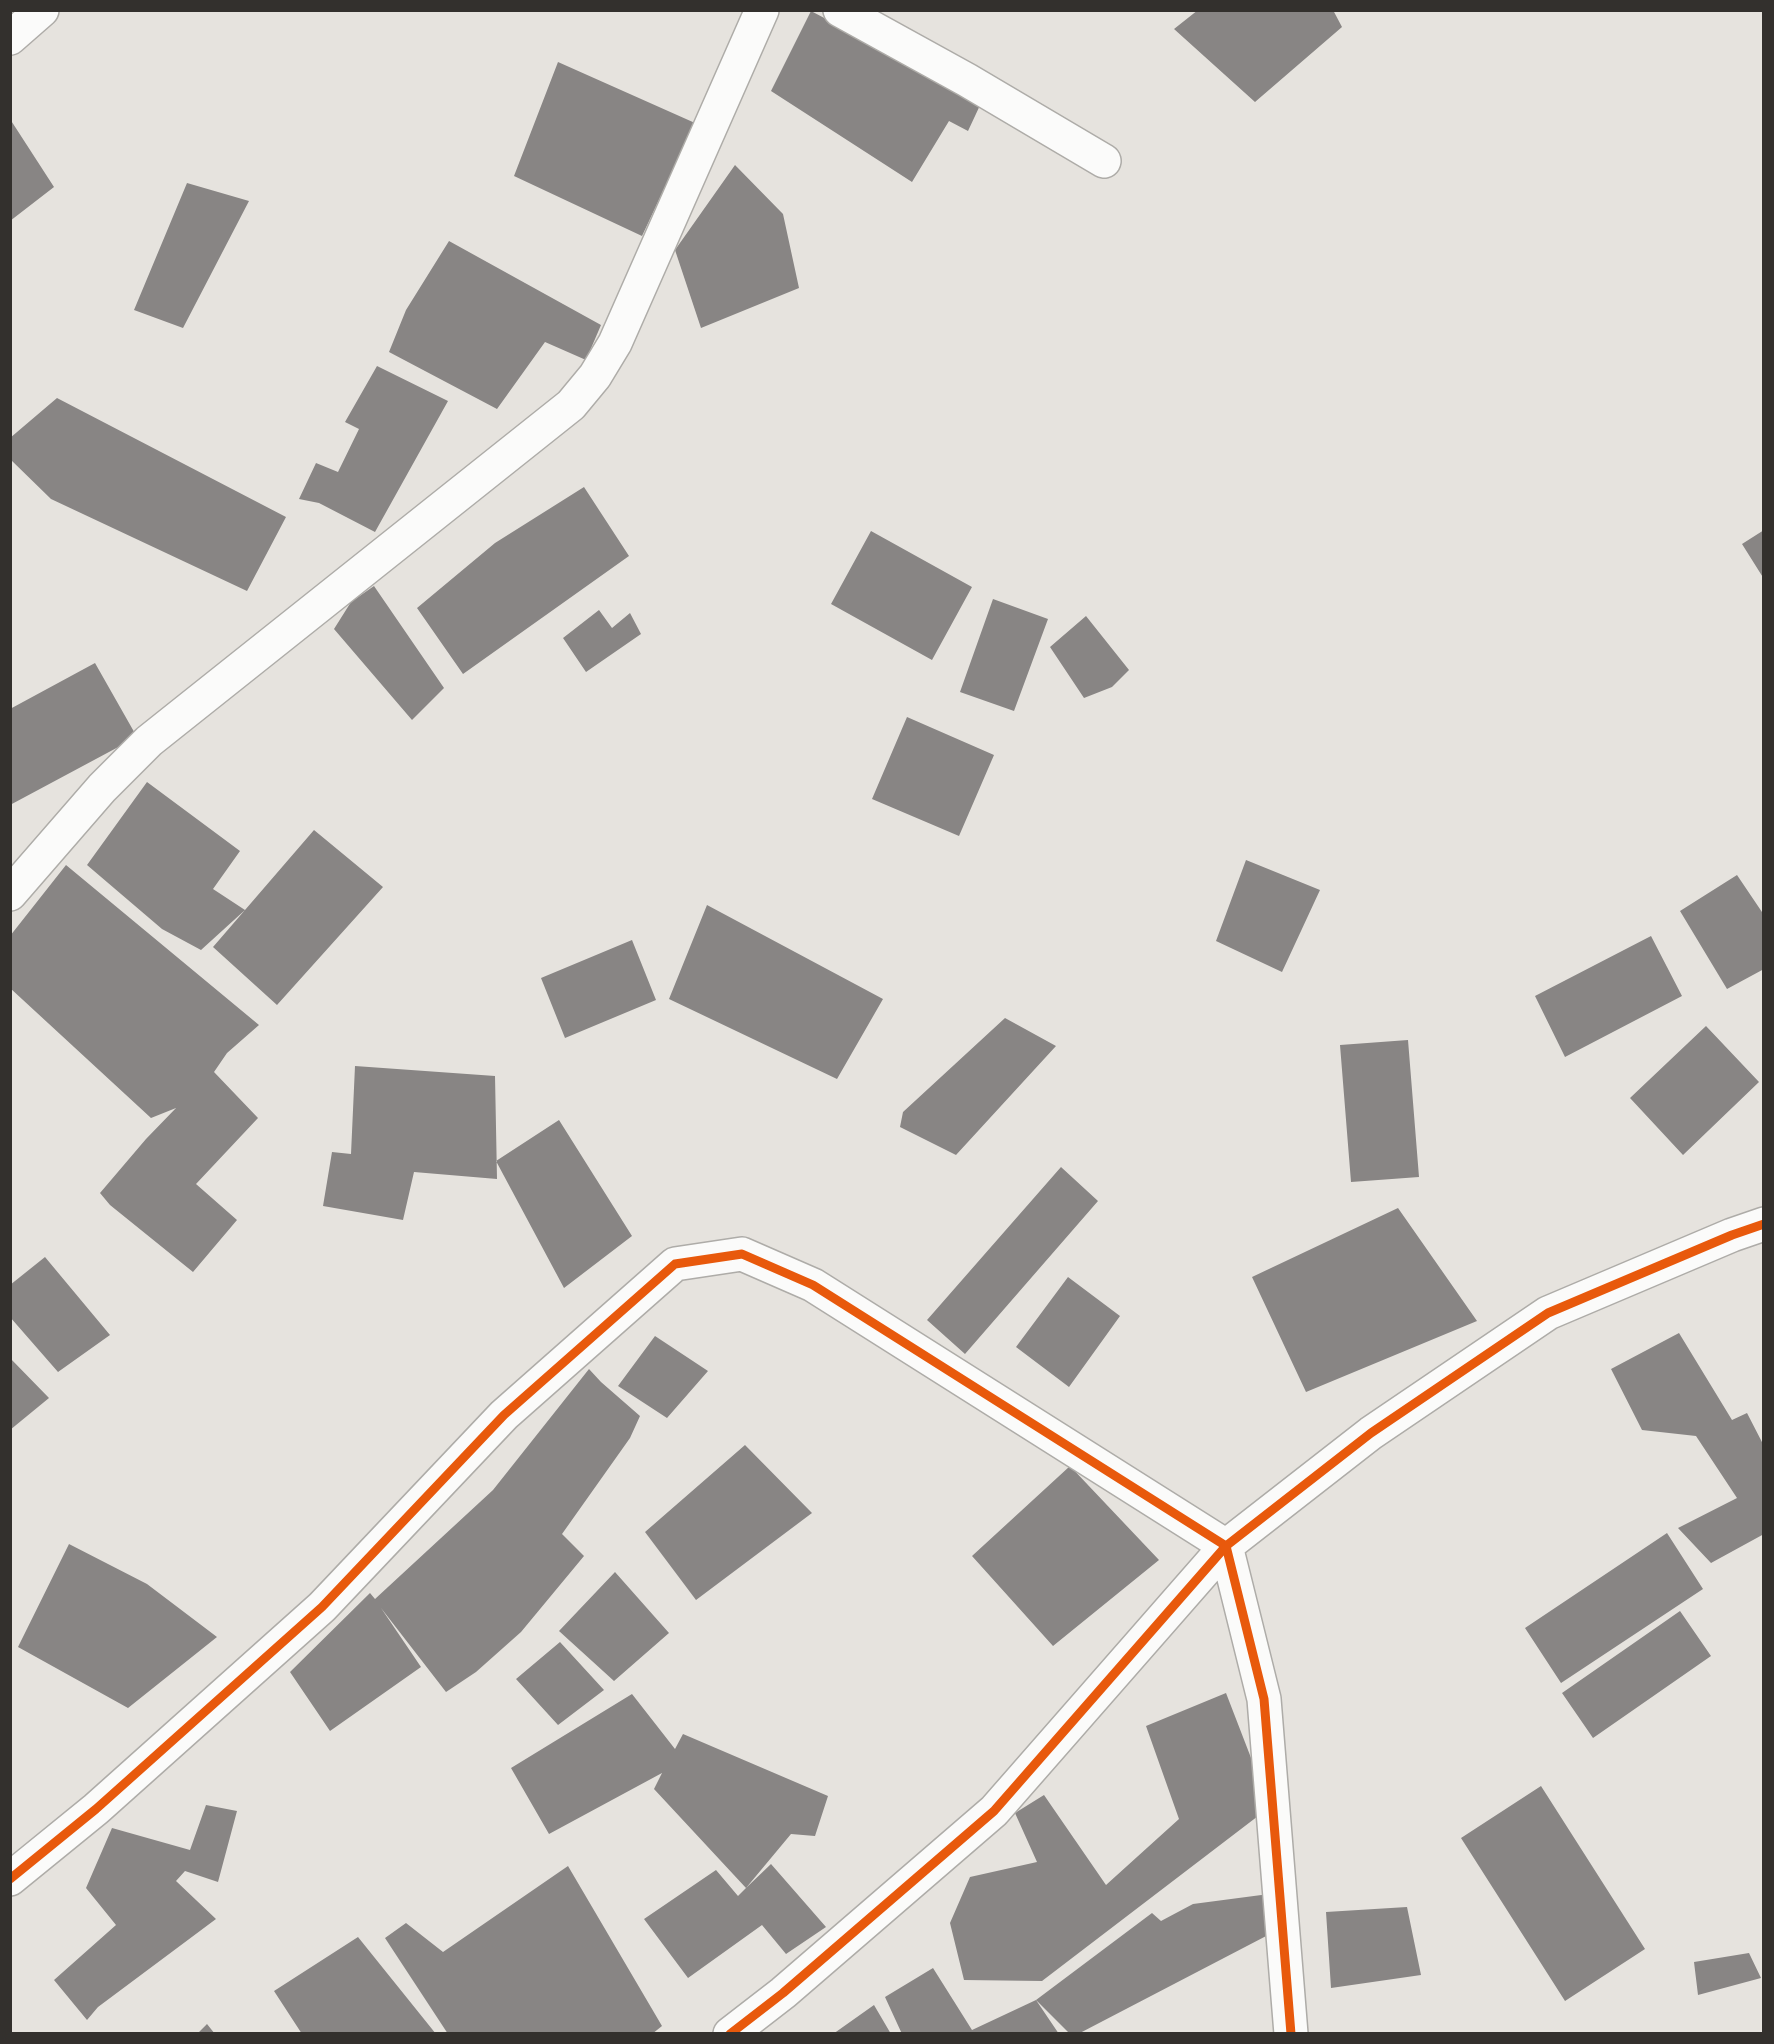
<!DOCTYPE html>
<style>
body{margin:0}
#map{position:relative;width:1774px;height:2044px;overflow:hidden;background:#e6e3de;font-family:"Varela Round",sans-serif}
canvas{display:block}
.frame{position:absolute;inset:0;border:12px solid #33302d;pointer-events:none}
</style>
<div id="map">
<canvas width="1774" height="2044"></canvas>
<div class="frame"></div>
</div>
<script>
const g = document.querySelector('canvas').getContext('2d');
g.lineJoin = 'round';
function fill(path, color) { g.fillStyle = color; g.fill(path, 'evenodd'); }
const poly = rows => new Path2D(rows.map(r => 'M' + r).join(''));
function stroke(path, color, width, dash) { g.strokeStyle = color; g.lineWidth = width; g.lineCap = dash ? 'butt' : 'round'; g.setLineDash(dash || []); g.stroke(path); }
fill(poly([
 [1198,10,1333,10,1342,27,1255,102,1174,29],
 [811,11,982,101,968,131,949,121,912,182,771,91],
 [558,62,695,123,642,236,514,176],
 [10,119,54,187,10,221],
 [735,165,783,214,799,288,701,328,675,250],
 [187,183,249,201,183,328,134,310],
 [449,241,601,325,586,360,545,342,497,409,389,352,406,310],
 [377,366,448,401,375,532,319,503,299,499,316,463,338,472,359,429,345,422],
 [57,398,286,517,247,591,51,499,10,459,10,438],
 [584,487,629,556,463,674,417,608,495,543],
 [1764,530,1764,579,1742,544],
 [871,531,972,587,932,660,831,604],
 [374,586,444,688,412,720,334,629,351,602],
 [993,599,1048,619,1014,711,960,692],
 [599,610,612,628,630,613,641,634,586,672,563,638],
 [1086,616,1129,670,1112,687,1084,698,1050,647],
 [95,663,137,737,10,805,10,709],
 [907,717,994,755,959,836,872,799],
 [147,782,240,851,213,889,245,910,314,830,383,887,277,1005,213,947,245,910,201,950,162,929,87,865],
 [1246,860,1320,890,1282,972,1216,941],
 [66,865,259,1025,227,1053,214,1072,258,1118,196,1184,237,1220,193,1272,110,1205,100,1193,146,1139,176,1108,151,1118,10,988,10,936],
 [1737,875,1764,915,1764,969,1727,989,1680,911],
 [707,905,883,999,837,1079,669,999],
 [1651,936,1682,996,1565,1057,1535,996],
 [632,940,656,1000,565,1038,541,978],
 [1005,1018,1056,1046,956,1155,900,1127,903,1112],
 [1706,1026,1759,1082,1683,1155,1630,1098],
 [1408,1040,1419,1177,1351,1182,1340,1045],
 [355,1066,495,1076,497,1179,414,1172,403,1220,323,1206,332,1152,351,1154],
 [559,1120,632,1236,564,1288,496,1161],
 [1061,1167,1098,1201,965,1354,927,1320],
 [1398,1208,1477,1321,1306,1392,1252,1277],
 [45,1257,110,1335,58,1372,10,1317,10,1285],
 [1068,1277,1120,1316,1069,1387,1016,1347],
 [1679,1333,1732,1420,1747,1413,1764,1446,1764,1534,1711,1563,1678,1528,1737,1498,1696,1436,1642,1430,1611,1369],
 [655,1336,708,1371,667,1418,618,1386],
 [10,1358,49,1398,10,1430],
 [589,1369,601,1382,640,1416,630,1438,562,1534,584,1556,521,1632,476,1672,446,1692,381,1608,421,1667,330,1731,290,1672,370,1593,375,1599,493,1490],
 [745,1445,812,1513,696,1600,645,1532],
 [1070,1466,1159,1560,1053,1646,972,1556],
 [1667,1533,1703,1589,1561,1683,1525,1628],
 [69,1544,147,1584,217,1637,128,1708,18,1647],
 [615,1572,669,1633,614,1681,559,1631],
 [1680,1611,1711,1656,1593,1738,1562,1693],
 [560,1642,604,1690,558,1725,516,1679],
 [1226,1693,1253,1763,1262,1813,1042,1981,964,1980,950,1923,970,1877,1037,1862,1015,1813,1044,1795,1106,1885,1179,1819,1146,1726],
 [632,1694,675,1749,683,1734,828,1796,815,1836,791,1834,746,1888,771,1864,826,1927,786,1954,762,1925,688,1978,644,1919,716,1870,738,1896,746,1888,654,1789,662,1773,549,1834,511,1768],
 [1541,1786,1645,1949,1565,2001,1461,1838],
 [206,1805,237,1811,218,1882,185,1871,176,1881,216,1919,98,2007,87,2020,54,1980,116,1925,86,1888,112,1828,190,1850],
 [568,1866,662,2026,652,2034,448,2034,385,1938,406,1923,443,1952],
 [1269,1894,1270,1934,1078,2034,1070,2034,1036,2000,1152,1913,1161,1921,1193,1904],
 [1407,1907,1421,1975,1331,1988,1326,1912],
 [358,1937,436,2034,302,2034,274,1991],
 [1749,1953,1761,1978,1698,1995,1694,1962],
 [933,1968,972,2030,1036,2000,1059,2034,902,2034,885,1997],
 [874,2005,891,2034,833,2034],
 [207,2024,215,2034,197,2034]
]), '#888584');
const minor = poly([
 [840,10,967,80,1104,161],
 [10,38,42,10],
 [10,894,102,788,149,741,571,405,595,376,615,343,762,10],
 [10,1879,96,1809,322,1607,504,1415,675,1264,742,1254,813,1285,1226,1546,1264,1699,1291,2034],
 [730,2034,783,1993,994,1811,1226,1546,1371,1433,1548,1313,1732,1235,1764,1224]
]);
stroke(minor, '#aeaca8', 36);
stroke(minor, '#fbfbfa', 33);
stroke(poly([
 [10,1879,96,1809,322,1607,504,1415,675,1264,742,1254,813,1285,1226,1546,1264,1699,1291,2034],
 [730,2034,783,1993,994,1811,1226,1546,1371,1433,1548,1313,1732,1235,1764,1224]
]), '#e8590c', 9);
</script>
